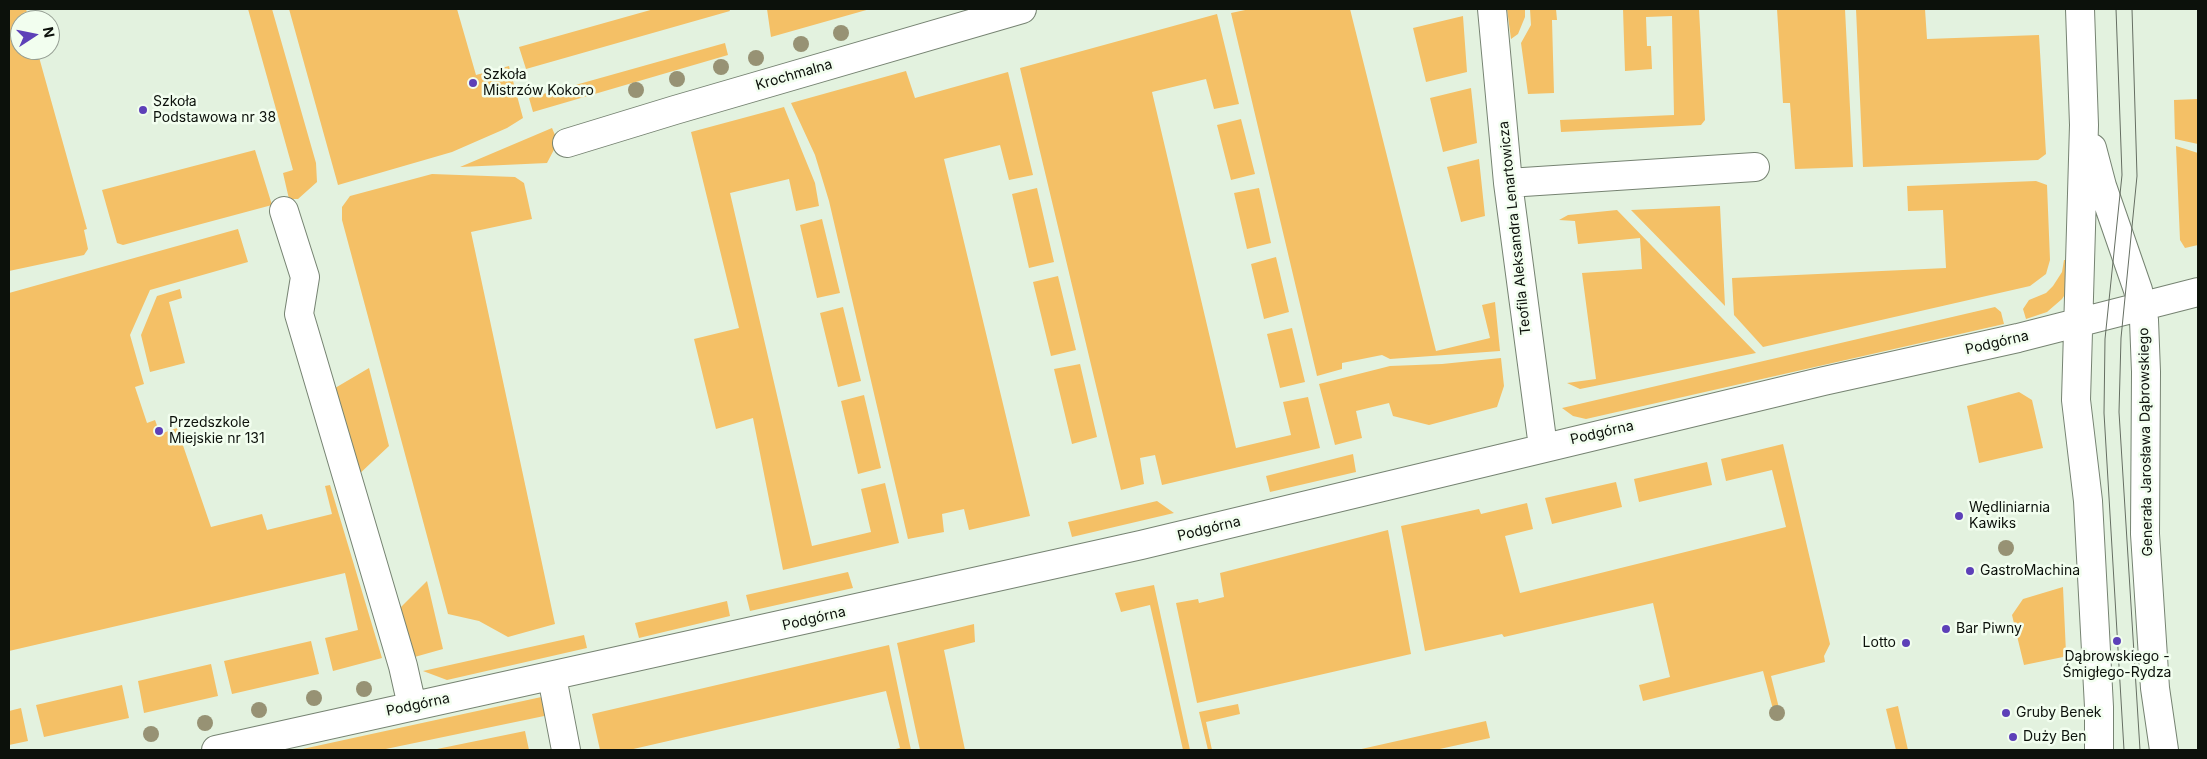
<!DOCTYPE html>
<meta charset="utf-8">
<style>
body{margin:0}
#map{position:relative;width:2207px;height:759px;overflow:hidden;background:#e3f2df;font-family:Inter,sans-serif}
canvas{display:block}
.frame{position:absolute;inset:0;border:10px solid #0c110b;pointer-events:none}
.north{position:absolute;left:10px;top:10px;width:50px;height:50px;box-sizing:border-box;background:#f2feef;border:1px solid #969f94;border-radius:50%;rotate:79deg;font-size:14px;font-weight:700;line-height:20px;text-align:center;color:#0c110b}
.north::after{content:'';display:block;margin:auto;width:18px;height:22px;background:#5d40b8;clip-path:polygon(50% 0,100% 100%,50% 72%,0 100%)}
</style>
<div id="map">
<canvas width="2207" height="759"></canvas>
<div class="frame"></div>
<div class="north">N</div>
</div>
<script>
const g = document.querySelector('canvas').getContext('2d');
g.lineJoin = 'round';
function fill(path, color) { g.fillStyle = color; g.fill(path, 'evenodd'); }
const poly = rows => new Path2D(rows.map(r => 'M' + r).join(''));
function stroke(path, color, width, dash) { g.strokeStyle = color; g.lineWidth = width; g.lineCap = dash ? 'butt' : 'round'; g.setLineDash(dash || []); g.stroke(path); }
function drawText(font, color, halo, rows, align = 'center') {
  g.font = font + ' Inter,sans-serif'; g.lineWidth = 5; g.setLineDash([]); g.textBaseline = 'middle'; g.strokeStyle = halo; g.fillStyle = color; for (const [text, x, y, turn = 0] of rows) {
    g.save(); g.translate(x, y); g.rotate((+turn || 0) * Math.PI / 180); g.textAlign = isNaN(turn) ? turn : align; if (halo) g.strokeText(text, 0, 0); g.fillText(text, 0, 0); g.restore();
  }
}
fill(poly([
 [9,9,26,9,29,20,20,20,20,50,37,50,87,229,84,230,88,249,84,255,9,271],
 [248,9,272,9,316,163,317,182,298,199,289,199,283,173,293,170],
 [289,9,457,9,476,75,509,66,523,118,507,128,452,152,338,185],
 [654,9,729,9,730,11,526,69,519,47],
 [767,9,870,9,771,37],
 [1250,9,1350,9,1436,351,1490,338,1482,305,1495,302,1500,351,1390,359,1382,355,1342,363,1342,369,1317,376,1231,13],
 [1507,9,1525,9,1525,17,1518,34,1511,39],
 [1530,9,1556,9,1557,20,1552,20,1554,93,1528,94,1521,43,1531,25],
 [1623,9,1699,9,1705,120,1701,125,1561,132,1560,120,1674,115,1672,16,1646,17,1647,46,1651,46,1652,69,1625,71],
 [1777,9,1845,9,1853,167,1795,169,1790,103,1783,103],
 [1856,9,1925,9,1927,39,2039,35,2046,154,2038,160,1863,167],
 [1217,14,1239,104,1214,109,1206,79,1152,92,1236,448,1291,435,1283,402,1308,397,1320,448,1162,485,1155,455,1140,458,1144,484,1121,490,1020,68],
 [1463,16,1467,72,1426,82,1413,28],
 [725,43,728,55,533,112,529,98],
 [906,71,915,98,1008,72,1033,175,1009,180,1000,145,944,159,1030,516,969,530,964,509,942,514,944,532,908,539,829,201,815,155,791,103],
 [1471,88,1477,143,1443,152,1430,98],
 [2198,99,2198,144,2175,139,2174,100],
 [784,107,815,183,819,206,796,211,789,179,730,193,812,546,871,532,861,489,885,483,899,543,783,570,753,418,716,429,694,339,739,328,691,132],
 [1241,119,1255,174,1231,180,1217,125],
 [552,128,558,142,547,163,460,167],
 [2176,146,2198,153,2198,245,2185,248,2180,240],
 [255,150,272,205,123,245,117,243,102,190],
 [1479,159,1485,216,1461,222,1447,167],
 [432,174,515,177,524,183,532,219,471,232,555,624,508,637,479,621,448,614,342,220,342,207,350,196],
 [2036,181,2047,185,2050,260,2046,274,2030,286,1763,347,1734,315,1732,278,1946,268,1943,210,1908,211,1907,186],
 [1037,188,1054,262,1029,268,1012,194],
 [1259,188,1271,243,1247,249,1234,193],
 [1720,206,1725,306,1631,210],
 [1617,210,1756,353,1580,389,1567,383,1596,379,1582,273,1642,269,1640,238,1578,244,1575,221,1559,220,1568,215],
 [822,219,840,293,817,298,800,225],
 [238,229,248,262,150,290,130,335,144,384,135,387,147,423,155,420,160,434,177,428,211,527,262,514,267,530,332,514,325,486,330,485,382,658,333,671,325,638,358,630,345,573,9,651,9,293],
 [1276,257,1289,312,1264,319,1251,264],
 [2064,260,2070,260,2066,293,2062,299,2047,312,2026,319,2023,309,2029,300,2046,293,2053,286,2062,272],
 [1058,276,1076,350,1051,356,1033,282],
 [180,289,182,298,169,302,185,363,150,372,141,335,157,296],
 [843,307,861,381,838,387,820,313],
 [1995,307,2001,312,2004,324,1586,419,1573,416,1562,408],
 [1292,328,1305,382,1280,388,1267,334],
 [1501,358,1504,386,1497,407,1429,425,1393,416,1389,403,1356,411,1362,438,1335,445,1319,384,1390,366,1442,364],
 [1080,364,1097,437,1072,444,1054,369],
 [369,368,389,446,356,477,330,391],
 [2019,392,2032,400,2043,448,1979,463,1967,406],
 [864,395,881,468,858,474,841,401],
 [1783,444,1830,644,1824,656,1825,662,1771,676,1781,716,1775,717,1763,671,1643,701,1639,685,1670,677,1653,603,1504,637,1502,634,1425,651,1401,526,1479,509,1481,514,1527,503,1533,529,1505,536,1520,593,1786,527,1772,470,1726,481,1721,459],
 [1353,454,1356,472,1270,492,1266,476],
 [1707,462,1712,485,1639,502,1634,479],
 [1616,482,1622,507,1552,524,1545,498],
 [1157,501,1174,513,1072,537,1068,522],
 [1388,530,1411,654,1197,703,1176,603,1198,599,1199,603,1224,597,1220,573],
 [848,572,853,588,750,611,746,595],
 [427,581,443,649,411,658,397,611],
 [1154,585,1190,750,1183,750,1150,605,1121,612,1115,593],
 [2063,587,2066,653,2063,657,2024,665,2012,615,2023,599],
 [727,601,730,616,639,638,635,623],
 [974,624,975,642,944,650,965,750,920,750,897,643],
 [584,635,587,648,447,680,423,671],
 [311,641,319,674,232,694,224,661],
 [889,645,911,750,891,750,900,748,886,691,629,750,600,750,592,714],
 [211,664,218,696,144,713,138,681],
 [122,685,129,718,44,737,36,705],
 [546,696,549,715,381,750,298,750],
 [1238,704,1240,714,1206,722,1212,750,1208,750,1199,712],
 [1898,706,1908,750,1896,750,1886,709],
 [21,708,28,741,9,745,9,711],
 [1486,721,1490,738,1435,750,1357,750],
 [525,731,529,750,437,749]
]), '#f4c066');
const minor = poly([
 [1492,9,1508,183,1543,447],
 [2080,9,2084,125,2076,400,2088,501,2099,707,2099,750],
 [567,143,675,110,1022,9],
 [2092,148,2102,186,2138,290,2144,320,2146,372,2145,534,2155,688,2164,750],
 [1508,183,1755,167],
 [284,211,305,277,299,314,403,666,412,706],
 [552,677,566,750],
 [216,750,1141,545,1824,381,2018,338,2198,292]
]);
stroke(minor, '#768372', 30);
stroke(minor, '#fff', 28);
stroke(poly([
 [2116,9,2122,175,2105,339,2104,413,2124,750],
 [2132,9,2137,176,2121,338,2119,412,2140,750]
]), '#666f63', 1);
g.fillStyle = '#979274';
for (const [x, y] of [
 [841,33],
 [801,44],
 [756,58],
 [721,67],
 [677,79],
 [636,90],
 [2006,548],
 [364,689],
 [314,698],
 [259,710],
 [1777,713],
 [205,723],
 [151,734]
]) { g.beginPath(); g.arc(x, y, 8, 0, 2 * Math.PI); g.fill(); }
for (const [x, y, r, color] of [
 [473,83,5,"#5d40b8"],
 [143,110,5,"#5d40b8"],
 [159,431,5,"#5d40b8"],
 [1959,516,5,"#5d40b8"],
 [1970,571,5,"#5d40b8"],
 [1946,629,5,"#5d40b8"],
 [2117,641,5,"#5d40b8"],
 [1906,643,5,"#5d40b8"],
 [2006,713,5,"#5d40b8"],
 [2013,737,5,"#5d40b8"]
]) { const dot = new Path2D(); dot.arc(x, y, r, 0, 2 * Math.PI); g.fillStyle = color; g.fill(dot); stroke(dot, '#f2feef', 2); }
drawText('14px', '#0c110b', '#f2feef', [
 ["Szkoła",483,75],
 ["Mistrzów Kokoro",483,91],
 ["Szkoła",153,102],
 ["Podstawowa nr 38",153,118],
 ["Przedszkole",169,423],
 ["Miejskie nr 131",169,439],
 ["Wędliniarnia",1969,508],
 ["Kawiks",1969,524],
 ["GastroMachina",1980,571],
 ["Bar Piwny",1956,629],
 ["Lotto",1896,643,"right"],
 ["Dąbrowskiego -",2117,657,"center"],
 ["Śmigłego-Rydza",2117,673,"center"],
 ["Gruby Benek",2016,713],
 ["Duży Ben",2023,737]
], 'left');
drawText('14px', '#0c110b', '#f2feef', [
 ["Krochmalna",794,75,-16],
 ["Teofila Aleksandra Lenartowicza",1515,228,-96],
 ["Podgórna",1997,343,-13],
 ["Podgórna",1602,433,-13],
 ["Generała Jarosława Dąbrowskiego",2146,442,-91],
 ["Podgórna",1209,529,-14],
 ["Podgórna",814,619,-13],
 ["Podgórna",418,705,-12]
]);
</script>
